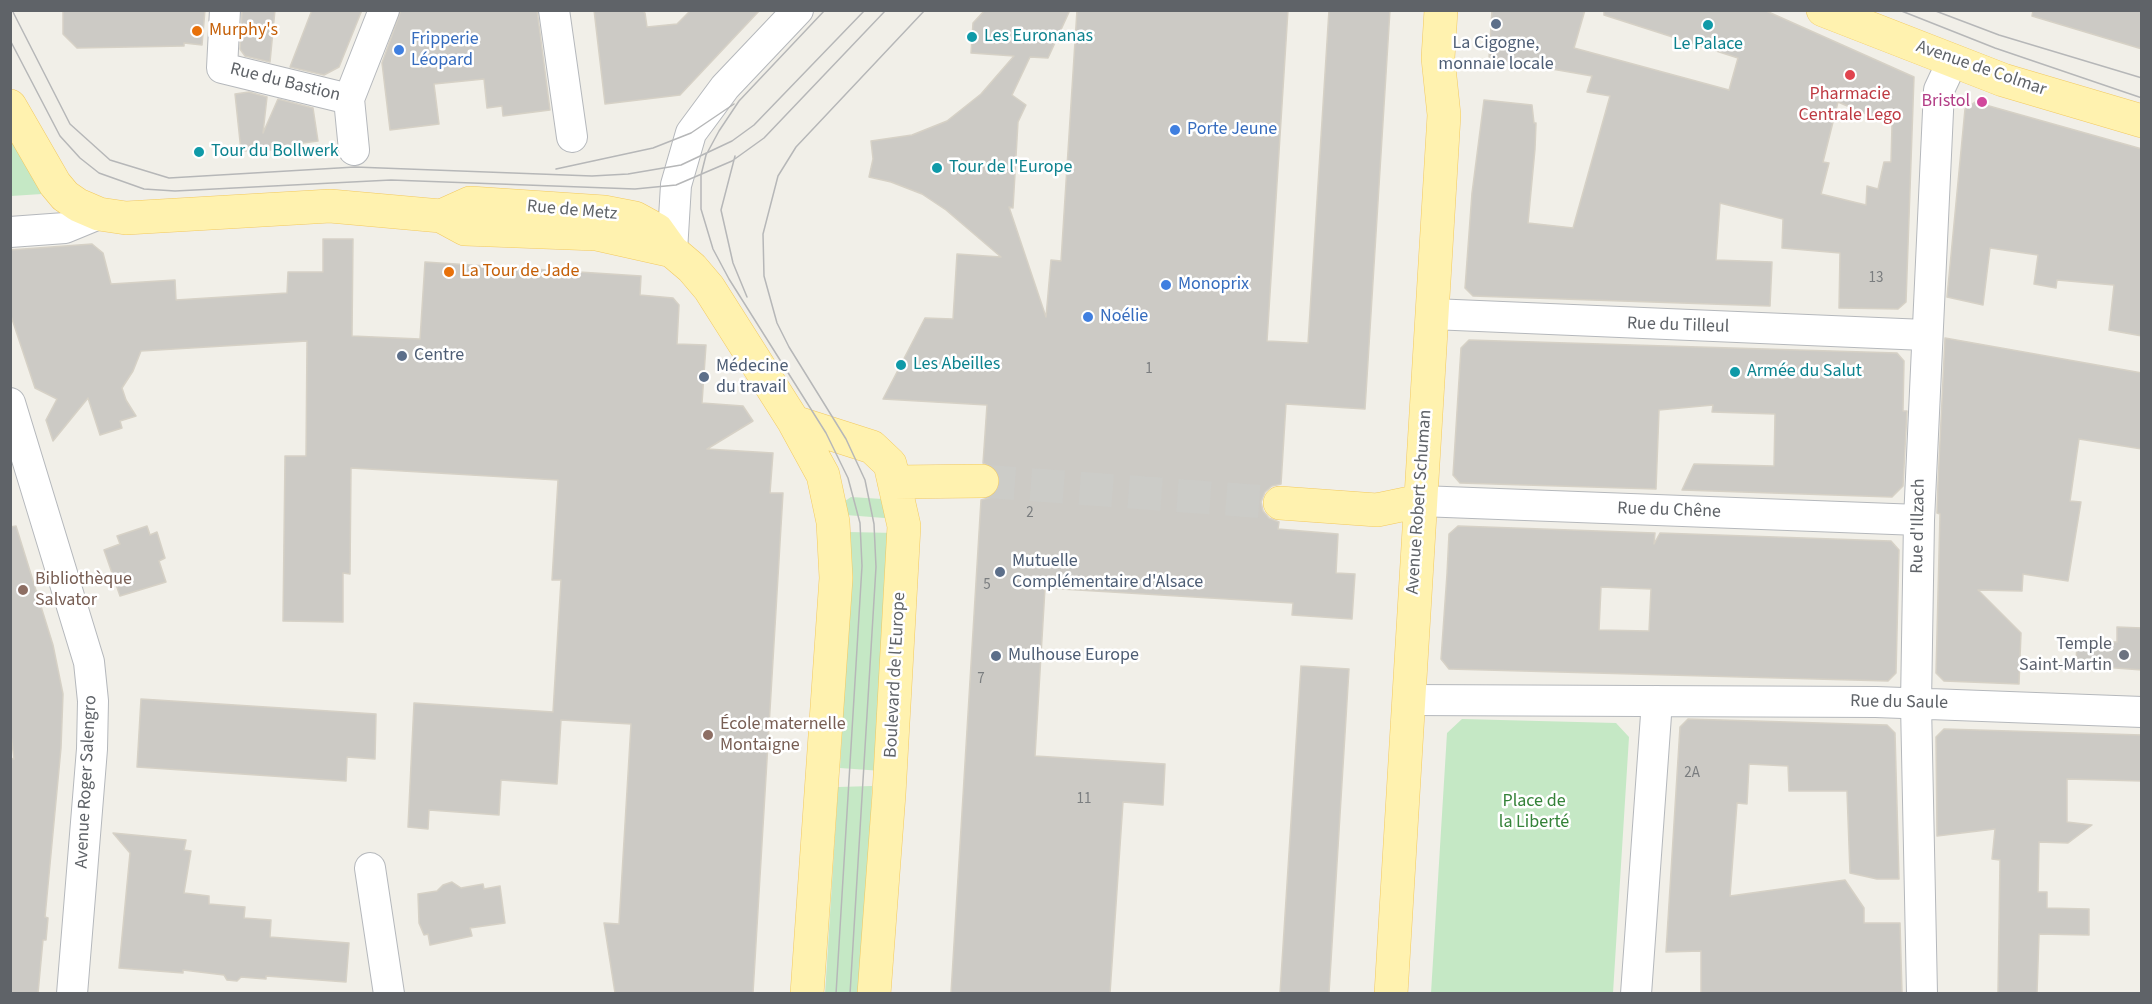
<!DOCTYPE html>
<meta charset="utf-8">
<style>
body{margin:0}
#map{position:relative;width:2152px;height:1004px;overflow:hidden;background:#f1efe8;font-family:"Source Sans 3",sans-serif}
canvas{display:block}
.frame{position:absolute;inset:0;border:12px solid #5f6368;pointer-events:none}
</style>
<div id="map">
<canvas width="2152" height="1004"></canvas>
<div class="frame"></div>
</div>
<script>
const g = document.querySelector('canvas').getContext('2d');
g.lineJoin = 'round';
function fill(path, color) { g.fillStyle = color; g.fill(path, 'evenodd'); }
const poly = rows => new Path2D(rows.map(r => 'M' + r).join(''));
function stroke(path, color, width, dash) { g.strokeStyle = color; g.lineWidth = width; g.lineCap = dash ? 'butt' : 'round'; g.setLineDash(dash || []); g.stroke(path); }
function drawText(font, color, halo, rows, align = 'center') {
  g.font = font + ' "Source Sans 3",sans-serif'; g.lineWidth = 5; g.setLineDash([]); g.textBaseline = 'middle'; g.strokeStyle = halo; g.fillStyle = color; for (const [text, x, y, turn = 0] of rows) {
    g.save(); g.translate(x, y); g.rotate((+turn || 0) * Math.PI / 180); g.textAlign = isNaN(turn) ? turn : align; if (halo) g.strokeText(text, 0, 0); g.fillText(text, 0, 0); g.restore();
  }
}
fill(poly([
 [11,138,42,194,11,196],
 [851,497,898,500,897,519,846,515,845,501],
 [848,532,896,533,882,771,840,768,851,562],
 [1462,719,1616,723,1629,737,1613,993,1431,993,1447,733],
 [872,786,868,993,825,994,838,787]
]), '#c5e8c5');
const building = poly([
 [63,10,205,10,202,45,184,43,184,46,77,48,63,34,63,10],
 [242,10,275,10,270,62,245,56,240,49,242,10],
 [312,10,362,10,339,67,324,75,290,67,312,10],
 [401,10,537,10,550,110,503,116,502,106,487,108,484,79,434,84,439,124,390,130,382,63,401,10],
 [594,10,641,10,645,13,647,27,677,24,691,10,760,10,680,95,605,104,594,10],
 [985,10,1070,10,1048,58,1030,57,1012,95,1026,105,1018,122,1013,208,1009,207,1046,317,1051,260,1061,261,1077,10,1288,10,1267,341,1308,343,1329,10,1390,10,1365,409,1286,404,1281,484,1272,486,1265,492,1261,502,1263,511,1269,518,1279,522,1278,529,1338,534,1336,573,1355,574,1352,619,1292,615,1293,603,1045,588,1035,756,1165,764,1163,805,1123,802,1110,993,951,993,981,500,992,497,999,490,1001,480,998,471,983,463,987,405,883,399,925,318,953,319,957,254,1001,257,946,210,922,194,891,182,869,177,873,159,871,141,912,135,947,121,981,94,1014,56,971,53,973,23,985,10],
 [1492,10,1585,10,1574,48,1729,90,1738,58,1604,15,1604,10,1764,10,1914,77,1906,302,1898,309,1839,308,1840,253,1782,248,1783,219,1720,203,1716,260,1772,262,1770,306,1473,296,1465,288,1472,193,1484,100,1532,105,1534,123,1536,123,1535,149,1528,223,1573,228,1610,96,1587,92,1592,76,1489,58,1492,10],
 [1838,102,1892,125,1891,162,1884,162,1878,189,1867,186,1866,205,1821,194,1829,163,1823,162,1838,102],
 [2033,10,2142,10,2142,49,2032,16,2033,10],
 [249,92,267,97,263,133,278,99,313,108,318,141,303,143,302,149,241,151,235,94,249,92],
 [1975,102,2142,149,2142,336,2109,330,2114,285,2057,280,2056,288,2034,284,2038,255,1990,248,1983,305,1947,297,1965,109,1975,102],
 [323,239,353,239,352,336,420,339,425,262,641,276,640,295,673,298,679,305,677,344,706,345,702,403,743,406,753,421,707,449,773,453,770,493,783,493,753,993,615,993,604,923,619,924,631,724,561,720,557,784,501,780,499,815,429,810,428,829,408,827,414,703,553,712,561,580,552,580,558,480,351,468,350,574,343,573,343,622,283,621,285,456,306,456,307,341,141,351,133,371,122,388,126,400,136,416,120,421,122,428,100,435,88,398,53,441,46,420,57,399,35,388,10,313,10,250,92,244,103,253,111,284,175,280,176,300,287,293,288,272,323,272,323,239],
 [1945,338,2142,373,2142,449,2079,439,2070,501,2081,502,2068,581,2023,574,2022,591,1978,590,2021,633,2019,684,1944,681,1936,673,1940,514,1937,513,1938,483,1945,338],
 [1469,340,1897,353,1904,361,1903,411,1907,411,1903,486,1892,497,1682,490,1694,464,1774,466,1775,414,1712,412,1713,405,1659,410,1656,489,1460,483,1453,475,1461,348,1469,340],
 [16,526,53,645,63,694,61,748,45,917,48,918,46,940,43,940,38,993,10,993,10,758,14,759,10,726,10,527,16,526],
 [147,526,150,535,157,532,165,558,159,561,166,582,120,596,104,550,120,544,117,536,147,526],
 [1458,526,1655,533,1654,544,1660,533,1891,541,1899,550,1896,673,1888,681,1449,669,1441,659,1447,574,1449,534,1458,526],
 [1601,587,1651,589,1649,631,1599,630,1601,587],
 [2117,627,2142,628,2142,670,2076,665,2077,640,2117,642,2117,627],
 [1301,666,1349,669,1329,993,1280,993,1301,666],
 [141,699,376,714,375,759,347,757,346,781,137,767,141,699],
 [1688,719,1887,725,1895,733,1899,879,1877,879,1850,873,1847,791,1789,791,1788,766,1749,764,1747,804,1737,803,1730,896,1845,880,1864,908,1864,923,1900,923,1902,993,1701,993,1701,951,1666,952,1680,727,1688,719],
 [1944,729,2142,735,2142,781,2067,779,2067,822,2092,825,2068,843,2039,842,2038,892,2047,892,2047,908,2089,909,2089,935,2039,934,2037,993,1998,993,2000,860,1992,859,1995,829,1937,836,1936,737,1944,729],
 [113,833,186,840,184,850,191,851,184,893,209,896,209,904,245,907,244,918,271,920,270,937,349,943,346,982,266,976,266,979,241,977,237,981,227,980,224,975,183,970,183,973,119,968,130,853,113,833],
 [452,882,461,888,483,884,484,889,500,886,505,923,470,928,472,936,430,945,428,934,424,935,419,923,418,894,437,891,443,885,452,882]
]);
fill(building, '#cccac5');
stroke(building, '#d6d1c6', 1.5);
stroke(poly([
 [982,481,1280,503]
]), '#ccccc8', 33, [33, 16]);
const minor = poly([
 [225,10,222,68,349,99],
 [554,10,572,137],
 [354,150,349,99,384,10],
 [10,232,65,228,99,214],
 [672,251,676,185,691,133,725,87,798,10],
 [1432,314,1925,335],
 [10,403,89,662,93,701,92,749,72,994],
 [1420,501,1919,520],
 [1408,700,1876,702,2142,712],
 [370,868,389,994],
 [1636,994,1657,701],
 [1922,994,1916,704,1919,520,1939,90,1952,62]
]);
const major = poly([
 [1823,10,2003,80,2142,121],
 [10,106,55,184,65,196,78,205,99,214,126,218,330,206,441,216,465,229,596,234,672,251],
 [441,216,470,203,604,212,635,218,657,230,672,251,692,268,709,288,794,422,823,475,833,522,836,578,807,994],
 [794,422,872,447,890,464,904,526,889,794,874,994],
 [894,482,982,481],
 [1280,503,1377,510,1420,501],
 [1391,994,1444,115,1438,58,1441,10]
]);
stroke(minor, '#b5b8bc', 32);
stroke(major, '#f2c960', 34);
stroke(minor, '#fff', 30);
stroke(major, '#fff2af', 33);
stroke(poly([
 [12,10,70,124,110,160,169,178,355,167,592,176,628,174,681,165,732,141,754,125,865,10],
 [825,10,739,101,719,131,706,155,701,175,701,209,713,249,729,279,826,433,848,478,860,523,862,566,836,994],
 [1899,10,1995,48,2142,98],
 [1933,10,1999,35,2142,78],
 [10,40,60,136,80,158,99,173,144,189,175,191,391,180,635,189,676,185,732,161,764,138,886,10],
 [735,156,721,210,733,263,747,297],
 [556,169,653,148,691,133,734,104],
 [850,994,876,567,874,524,865,480,846,439,789,347,777,323,764,276,763,234,778,176,796,147,925,10]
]), '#b6b7b8', 1.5);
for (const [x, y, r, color] of [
 [1496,24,6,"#5c6f8a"],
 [1708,25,6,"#0f9aa8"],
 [197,31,6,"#e8710a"],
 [972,37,6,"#0f9aa8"],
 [399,50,6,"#3f7fe0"],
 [1850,75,6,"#e0444e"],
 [1982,102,6,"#d1479c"],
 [1175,130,6,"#3f7fe0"],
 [199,152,6,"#0f9aa8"],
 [937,168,6,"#0f9aa8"],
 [449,272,6,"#e8710a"],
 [1166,285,6,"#3f7fe0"],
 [1088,317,6,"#3f7fe0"],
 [402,356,6,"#5c6f8a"],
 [901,365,6,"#0f9aa8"],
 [1735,372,6,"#0f9aa8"],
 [704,377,6,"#5c6f8a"],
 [1000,572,6,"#5c6f8a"],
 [23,590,6,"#8d6e63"],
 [2124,655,6,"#6b7280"],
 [996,656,6,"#5c6f8a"],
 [708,735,6,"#8d6e63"]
]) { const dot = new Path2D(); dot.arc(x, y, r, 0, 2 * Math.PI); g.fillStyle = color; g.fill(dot); stroke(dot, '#fff', 2); }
drawText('15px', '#7a7d7f', null, [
 ["13",1876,279],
 ["1",1149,370],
 ["2",1030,514],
 ["5",987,586],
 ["7",981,680],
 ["2A",1692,774],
 ["11",1084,800]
]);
drawText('18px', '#c56008', '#fff', [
 ["Murphy's",209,31],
 ["La Tour de Jade",461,272]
], 'left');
drawText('18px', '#0d838f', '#fff', [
 ["Les Euronanas",984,37],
 ["Le Palace",1708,45,"center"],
 ["Tour du Bollwerk",211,152],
 ["Tour de l'Europe",949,168],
 ["Les Abeilles",913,365],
 ["Armée du Salut",1747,372]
], 'left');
drawText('18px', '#366cbe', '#fff', [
 ["Fripperie",411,40],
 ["Léopard",411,61],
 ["Porte Jeune",1187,130],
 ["Monoprix",1178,285],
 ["Noélie",1100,317]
], 'left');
drawText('18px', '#4e5e75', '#fff', [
 ["La Cigogne,",1496,44,"center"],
 ["monnaie locale",1496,65,"center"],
 ["Centre",414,356],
 ["Médecine",716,367],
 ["du travail",716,388],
 ["Mutuelle",1012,562],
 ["Complémentaire d'Alsace",1012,583],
 ["Mulhouse Europe",1008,656]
], 'left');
drawText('18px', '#5f6368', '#fff', [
 ["Avenue de Colmar",1981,69,19],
 ["Rue du Bastion",285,83,14],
 ["Rue de Metz",572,211,5],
 ["Rue du Tilleul",1678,326,2],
 ["Avenue Robert Schuman",1420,502,-86],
 ["Rue du Chêne",1669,511,2],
 ["Rue d'Illzach",1919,526,-89],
 ["Boulevard de l'Europe",896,675,-87],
 ["Rue du Saule",1899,703,1],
 ["Avenue Roger Salengro",87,782,-87]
]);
drawText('18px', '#be3a42', '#fff', [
 ["Pharmacie",1850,95],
 ["Centrale Lego",1850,116]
]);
drawText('18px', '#b23c85', '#fff', [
 ["Bristol",1970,102]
], 'right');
drawText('18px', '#785e54', '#fff', [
 ["Bibliothèque",35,580],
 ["Salvator",35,601],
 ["École maternelle",720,725],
 ["Montaigne",720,746]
], 'left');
drawText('18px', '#5b616d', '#fff', [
 ["Temple",2112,645],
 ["Saint-Martin",2112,666]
], 'right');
drawText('18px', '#348238', '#fff', [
 ["Place de",1534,802],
 ["la Liberté",1534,823]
]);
</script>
